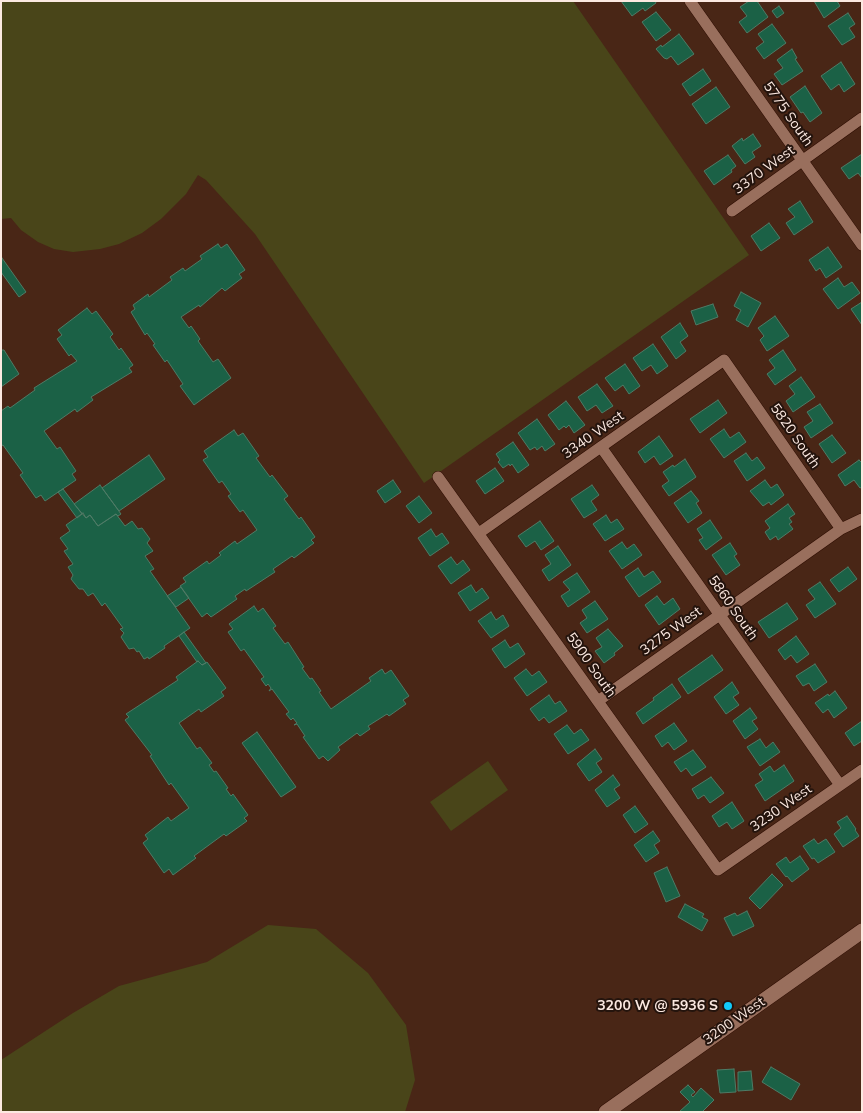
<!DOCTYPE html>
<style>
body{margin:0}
#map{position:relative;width:863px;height:1113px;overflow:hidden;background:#492616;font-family:Mulish,sans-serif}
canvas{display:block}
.frame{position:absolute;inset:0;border:2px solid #fce9e1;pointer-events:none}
</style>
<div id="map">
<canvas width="863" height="1113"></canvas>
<div class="frame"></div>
</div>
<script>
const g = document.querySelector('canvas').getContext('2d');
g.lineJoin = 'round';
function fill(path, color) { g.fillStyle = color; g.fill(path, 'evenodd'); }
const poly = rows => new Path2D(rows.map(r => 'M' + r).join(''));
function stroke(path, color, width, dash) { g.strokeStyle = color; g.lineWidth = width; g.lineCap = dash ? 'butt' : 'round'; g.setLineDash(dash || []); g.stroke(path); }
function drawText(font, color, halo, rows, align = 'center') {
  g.font = font + ' Mulish,sans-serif'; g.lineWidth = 4; g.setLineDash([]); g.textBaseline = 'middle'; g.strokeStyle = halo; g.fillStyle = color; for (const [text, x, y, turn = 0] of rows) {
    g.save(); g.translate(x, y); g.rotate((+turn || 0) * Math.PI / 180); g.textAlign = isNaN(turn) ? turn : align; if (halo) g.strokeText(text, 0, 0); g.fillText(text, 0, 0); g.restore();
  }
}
fill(poly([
 [1,1,573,1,749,255,424,483,255,234,206,180,198,175,186,194,161,219,142,233,119,244,100,249,73,252,54,249,38,242,21,230,11,218,1,219],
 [488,761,508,790,451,831,430,802],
 [268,925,316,929,368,973,406,1025,415,1080,405,1112,1,1112,1,1060,73,1013,119,986,207,962]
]), '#494519');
const building = poly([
 [621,1,655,1,656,3,645,11,643,8,632,16,621,1],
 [749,1,757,1,768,17,747,33,739,22,747,16,740,7,749,1],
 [814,1,837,1,840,6,824,18,814,1],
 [779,6,784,13,777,18,772,11,779,6],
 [656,12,671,30,656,41,642,22,656,12],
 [848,13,855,24,849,28,855,37,842,45,828,26,848,13],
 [772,24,786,43,764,59,756,48,764,42,758,34,772,24],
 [679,34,694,54,678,65,671,56,667,59,664,58,656,49,661,45,662,47,679,34],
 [792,49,797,58,795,59,803,71,782,85,774,74,783,68,777,60,792,49],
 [841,62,855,84,844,92,839,84,831,90,821,76,841,62],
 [703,69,711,81,690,96,682,84,703,69],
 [805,86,822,113,810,122,803,112,801,113,790,97,805,86],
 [716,87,730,107,706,124,692,104,716,87],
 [753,134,761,146,752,152,755,157,745,164,732,146,742,138,743,141,753,134],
 [862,154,862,178,858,173,849,179,841,168,862,154],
 [728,155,736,166,731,170,732,172,714,185,704,171,728,155],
 [800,201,813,222,794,235,786,223,795,217,788,209,800,201],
 [769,223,780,238,761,251,751,236,769,223],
 [218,244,221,248,227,244,245,270,239,274,242,278,225,291,222,288,200,307,199,305,181,317,189,328,191,326,200,339,198,341,213,362,218,359,231,378,194,405,180,386,183,384,167,360,165,362,153,345,155,344,147,333,145,335,131,312,135,309,133,305,148,294,149,297,172,280,170,277,183,268,185,271,202,259,200,256,218,244],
 [828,247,842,267,826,278,820,268,816,271,809,260,828,247],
 [2,258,26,292,19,297,1,272,2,258],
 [838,278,844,287,852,282,860,293,838,309,823,289,838,278],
 [741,292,761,303,748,327,736,320,741,310,734,306,741,292],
 [862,302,862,325,851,309,862,302],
 [713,304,718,317,696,325,691,311,713,304],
 [87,308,92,314,96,311,113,334,110,337,119,350,121,348,133,365,129,368,132,372,91,397,93,400,77,412,75,409,44,431,57,449,60,447,76,471,72,474,76,480,45,501,41,495,36,498,20,475,23,473,3,445,1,446,1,411,8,406,10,408,35,390,34,388,77,361,71,354,69,356,57,339,62,335,58,330,87,308],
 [775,316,789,336,767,351,760,340,764,336,758,328,775,316],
 [680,323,688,336,680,342,686,351,676,359,661,337,680,323],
 [653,344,668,366,657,374,651,365,642,371,633,358,653,344],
 [1,350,4,350,19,374,1,387,1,350],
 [783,350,796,370,775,385,767,374,775,368,769,360,783,350],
 [625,364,640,386,629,394,623,385,615,391,605,378,625,364],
 [801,377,815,397,793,412,786,401,795,394,789,386,801,377],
 [597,384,613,406,602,413,596,405,587,411,578,397,597,384],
 [718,400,727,413,700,433,690,419,718,400],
 [566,401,585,425,574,433,569,425,566,428,564,426,559,430,548,415,566,401],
 [820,404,833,423,811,438,804,427,813,421,807,412,820,404],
 [537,419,555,444,545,451,542,446,537,450,535,447,530,450,518,433,537,419],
 [724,429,730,438,739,432,746,442,724,458,710,439,724,429],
 [234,430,238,436,243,433,259,456,256,458,270,477,272,475,288,496,284,499,299,519,301,517,315,537,311,540,314,543,294,558,292,556,273,569,275,572,246,591,245,589,235,596,237,599,211,617,207,613,202,617,180,586,186,582,183,578,207,561,209,564,221,555,219,553,235,541,237,544,257,530,243,510,240,512,228,496,231,494,222,481,219,483,203,460,208,457,204,451,234,430],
 [832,435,846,453,832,463,819,444,832,435],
 [659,436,673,456,660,465,654,456,645,463,638,452,659,436],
 [513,442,529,465,518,473,512,464,510,466,509,464,503,468,498,462,500,460,496,454,513,442],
 [746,453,752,461,757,457,765,468,747,481,734,461,746,453],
 [149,455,165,479,119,511,102,488,149,455],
 [685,459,696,477,669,496,662,486,669,481,663,472,673,465,674,467,685,459],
 [859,460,862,463,862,487,860,488,854,480,845,486,838,475,859,460],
 [495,468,504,481,485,494,476,481,495,468],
 [393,480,401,492,385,503,377,491,393,480],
 [765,480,771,488,777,484,784,495,771,505,769,502,763,506,750,491,765,480],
 [100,485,121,514,118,516,116,514,98,526,90,515,86,518,74,504,100,485],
 [592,485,599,495,591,501,597,510,584,518,571,499,592,485],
 [63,489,82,514,77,518,58,492,63,489],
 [691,491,699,501,696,503,702,513,688,523,674,503,691,491],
 [419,496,432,513,419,523,406,506,419,496],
 [788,504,795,514,789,518,792,522,789,524,793,529,778,540,776,536,770,540,765,532,770,528,765,521,788,504],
 [83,513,86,518,90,515,98,526,116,514,125,526,132,521,138,529,142,528,150,539,147,543,153,551,145,556,154,569,150,571,190,628,164,646,165,648,149,659,148,657,144,659,139,651,137,652,134,648,129,649,121,637,124,633,120,629,123,628,105,603,102,606,93,593,88,596,83,589,79,589,71,579,73,575,68,567,73,564,64,551,68,549,60,538,70,531,66,525,83,513],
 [606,515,611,523,617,519,624,529,605,541,593,524,606,515],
 [710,520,722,538,706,550,699,540,703,538,697,529,710,520],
 [540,521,554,541,541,550,535,541,526,547,518,536,540,521],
 [431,529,436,537,442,533,449,543,430,556,418,538,431,529],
 [622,542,627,549,634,544,642,555,622,569,609,551,622,542],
 [730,543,737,554,734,556,740,565,726,575,712,555,730,543],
 [558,546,571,565,549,581,542,570,551,564,545,555,558,546],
 [451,557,457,565,463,560,470,570,451,584,438,566,451,557],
 [848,567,857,579,839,592,830,580,848,567],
 [638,568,644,577,653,571,661,582,639,597,625,577,638,568],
 [577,573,590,592,568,607,561,596,570,590,563,582,577,573],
 [820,582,836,604,815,618,806,605,815,599,808,590,820,582],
 [471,585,476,593,482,588,489,598,470,611,458,593,471,585],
 [181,587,189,598,176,607,167,596,181,587],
 [657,596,664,605,673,598,680,609,659,625,645,605,657,596],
 [595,601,608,619,587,633,580,623,587,618,582,610,595,601],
 [787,603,798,619,769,638,758,622,787,603],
 [254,606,258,612,263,608,276,626,273,628,285,644,288,642,304,667,302,668,310,679,312,678,321,691,319,692,331,709,371,681,369,678,382,669,385,674,391,670,409,696,403,700,406,704,389,716,387,714,368,726,370,729,360,736,357,733,338,747,340,750,328,761,323,756,319,759,303,737,305,736,297,724,294,725,297,723,293,718,291,720,286,714,289,712,272,689,269,691,271,688,268,684,266,686,261,679,264,677,244,649,241,651,228,632,233,629,229,624,254,606],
 [491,612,496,620,503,615,509,626,491,638,478,621,491,612],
 [608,629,623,646,614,653,615,655,604,663,595,651,602,647,596,638,608,629],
 [184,632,206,663,202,665,198,661,197,662,179,636,184,632],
 [796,636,809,654,797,663,791,655,785,660,778,650,796,636],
 [505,640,510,648,518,643,525,654,505,668,492,649,505,640],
 [712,655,723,670,688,694,678,679,712,655],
 [198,661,202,665,207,662,226,688,221,692,224,696,201,712,199,709,179,723,197,749,200,747,212,763,209,765,214,772,216,771,228,788,226,789,231,796,233,794,248,815,244,818,247,821,226,836,224,834,194,856,196,858,173,875,169,869,164,873,143,843,148,839,145,835,168,817,171,821,189,808,171,783,169,785,150,756,152,755,125,720,129,717,126,714,178,680,176,677,198,661],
 [815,664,827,682,814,691,809,683,803,686,796,676,815,664],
 [526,669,532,676,539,671,547,682,527,696,514,678,526,669],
 [732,682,739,693,733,697,739,705,726,714,714,697,732,682],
 [672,684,681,697,643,724,636,713,654,700,653,698,672,684],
 [835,691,847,708,834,718,828,709,823,713,815,703,828,694,829,696,835,691],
 [549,695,555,704,560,701,567,711,549,723,544,717,539,721,530,709,549,695],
 [750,708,757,718,752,721,758,729,745,739,733,721,750,708],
 [862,721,862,741,854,746,845,733,862,721],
 [674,723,687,741,674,750,668,742,662,747,655,736,674,723],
 [567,725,574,734,581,729,589,740,568,754,554,734,567,725],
 [257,732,296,787,281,797,242,743,257,732],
 [760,739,766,748,773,742,780,752,760,766,747,747,760,739],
 [595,749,602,759,596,763,602,772,589,781,577,764,595,749],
 [693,750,706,767,692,776,686,768,681,772,674,762,693,750],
 [784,765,794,781,765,801,755,785,763,780,759,774,770,766,774,772,784,765],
 [613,775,620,785,614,789,620,798,607,807,595,790,613,775],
 [711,777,724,793,710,803,704,795,698,799,692,789,711,777],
 [732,802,744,821,732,829,727,822,719,827,712,816,732,802],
 [635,806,648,824,635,833,623,815,635,806],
 [847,816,856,829,855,830,859,836,843,847,834,834,841,828,837,822,847,816],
 [653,831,660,841,654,845,659,853,646,862,634,845,653,831],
 [814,839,818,844,826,839,835,852,818,863,814,858,812,859,803,846,814,839],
 [800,856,809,869,792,882,787,876,786,877,776,864,786,857,790,863,800,856],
 [667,867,680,896,666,902,654,873,667,867],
 [772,874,783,885,760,909,749,898,772,874],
 [685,904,704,914,702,917,708,920,702,931,678,917,685,904],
 [747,911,754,926,733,936,724,918,735,913,737,916,747,911],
 [771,1067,800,1084,791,1100,762,1082,771,1067],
 [734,1069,736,1092,720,1093,717,1070,734,1069],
 [751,1071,753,1090,738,1091,738,1072,751,1071],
 [688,1085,695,1092,691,1095,693,1097,701,1088,714,1100,702,1112,679,1112,690,1102,680,1092,688,1085]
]);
fill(building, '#1b6146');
stroke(building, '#4e7b66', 1);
const street = poly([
 [690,1,862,245],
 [732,211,862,118],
 [601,447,840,785],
 [438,477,718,870,862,770],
 [479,533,724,360,841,529],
 [598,701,841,529,862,519]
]);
const secondary = poly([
 [606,1112,862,931]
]);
stroke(street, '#2e0d01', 12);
stroke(secondary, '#2e0d01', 16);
stroke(street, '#996f5d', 11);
stroke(secondary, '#996f5d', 15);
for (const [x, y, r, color] of [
 [728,1006,5,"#11cafa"]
]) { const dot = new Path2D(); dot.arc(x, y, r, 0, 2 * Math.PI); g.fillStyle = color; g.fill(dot); stroke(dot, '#24140d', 2); }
drawText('14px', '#fce9e1', '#24140d', [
 ["5775 South",788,114,55],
 ["3370 West",764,170,-36],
 ["3340 West",593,435,-35],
 ["5820 South",795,436,55],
 ["5860 South",733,608,55],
 ["3275 West",671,631,-36],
 ["5900 South",591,665,55],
 ["3230 West",781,808,-35],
 ["3200 West",734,1021,-35]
]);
drawText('bold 14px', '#fce9e1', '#24140d', [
 ["3200 W @ 5936 S",718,1006]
], 'right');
</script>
